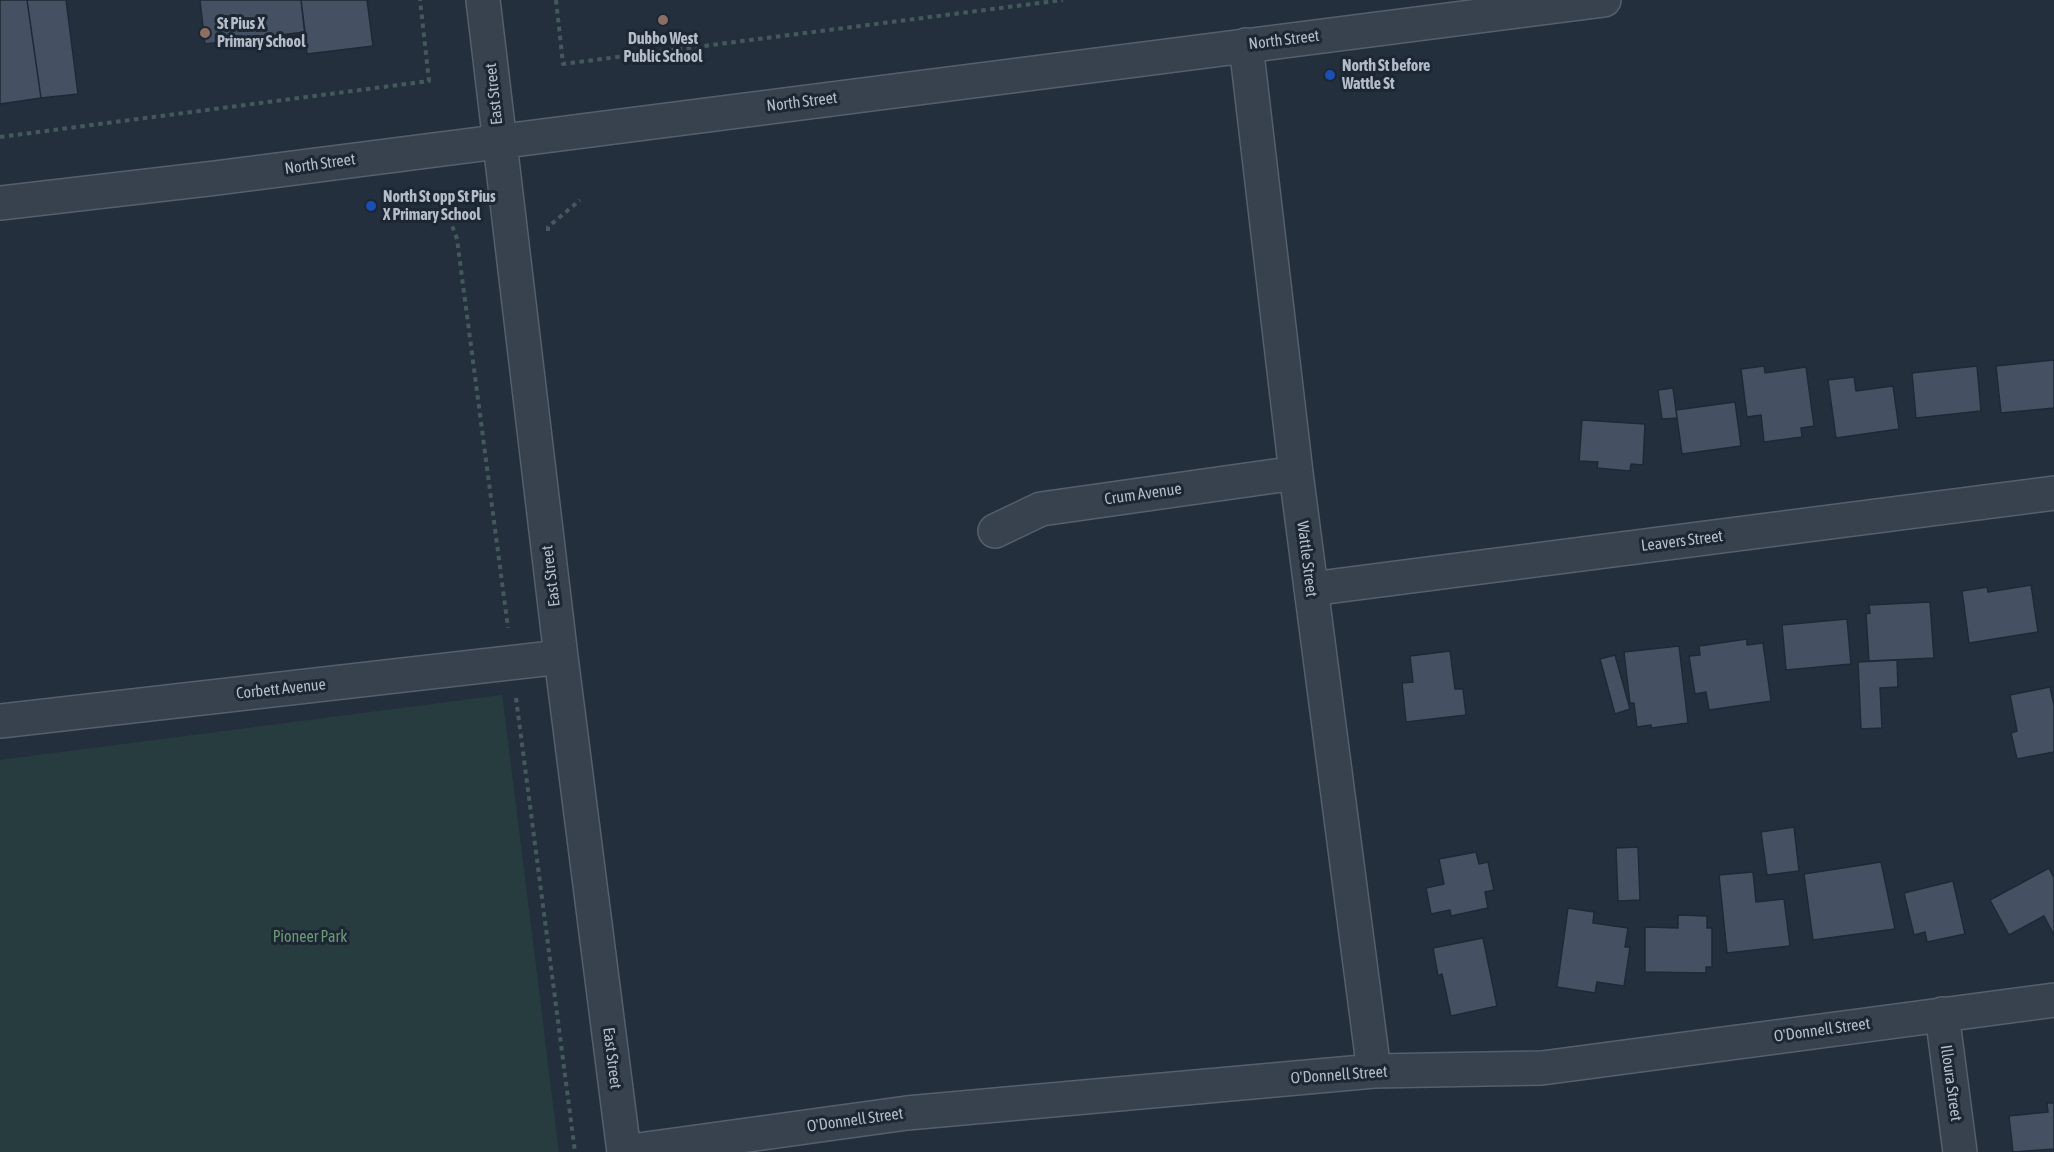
<!DOCTYPE html>
<style>
body{margin:0}
canvas{display:block;background:#242f3e}
</style>
<canvas width="2054" height="1152"></canvas>
<script>
const g = document.querySelector('canvas').getContext('2d');
g.lineJoin = 'round';
function fill(path, color) { g.fillStyle = color; g.fill(path, 'evenodd'); }
const poly = rows => new Path2D(rows.map(r => 'M' + r).join(''));
function stroke(path, color, width, dash) { g.strokeStyle = color; g.lineWidth = width; g.lineCap = dash ? 'butt' : 'round'; g.setLineDash(dash || []); g.stroke(path); }
function drawText(font, color, halo, rows, align = 'center') {
  g.font = font + ' "Asap Condensed",sans-serif'; g.lineWidth = 6; g.setLineDash([]); g.textBaseline = 'middle'; g.strokeStyle = halo; g.fillStyle = color; for (const [text, x, y, turn = 0] of rows) {
    g.save(); g.translate(x, y); g.rotate((+turn || 0) * Math.PI / 180); g.textAlign = isNaN(turn) ? turn : align; if (halo) g.strokeText(text, 0, 0); g.fillText(text, 0, 0); g.restore();
  }
}
fill(poly([
 [502,695,559,1152,0,1152,0,760]
]), '#263c3f');
const building = poly([
 [0,0,27,0,41,98,0,104,0,0],
 [27,0,66,0,78,94,41,98,27,0],
 [200,0,301,0,305,32,205,44,200,0],
 [301,0,367,0,373,46,307,54,301,0],
 [2054,360,2054,408,2001,413,1996,366,2054,360],
 [1764,366,1765,373,1806,367,1814,426,1801,428,1802,437,1764,442,1761,415,1747,417,1741,369,1764,366],
 [1977,366,1981,411,1916,418,1912,373,1977,366],
 [1854,377,1856,391,1893,386,1899,429,1836,438,1828,380,1854,377],
 [1673,388,1677,418,1662,419,1658,390,1673,388],
 [1735,402,1741,446,1682,454,1676,410,1735,402],
 [1582,420,1645,424,1643,465,1631,464,1630,471,1597,468,1598,462,1579,461,1582,420],
 [2031,585,2038,632,1969,643,1962,591,1987,587,1988,592,2031,585],
 [1930,602,1934,658,1869,661,1866,614,1870,613,1869,605,1930,602],
 [1847,619,1851,664,1786,670,1782,625,1847,619],
 [1747,639,1747,645,1763,643,1771,701,1709,710,1706,692,1695,694,1689,656,1700,655,1699,646,1747,639],
 [1679,646,1688,723,1652,728,1651,725,1637,727,1634,703,1630,703,1624,652,1679,646],
 [1450,651,1455,689,1463,689,1466,715,1406,722,1402,683,1413,682,1410,656,1450,651],
 [1615,655,1630,709,1615,714,1600,659,1615,655],
 [1897,660,1898,687,1880,688,1882,728,1861,729,1858,662,1897,660],
 [2050,687,2054,705,2054,752,2017,759,2011,733,2017,731,2010,695,2050,687],
 [1794,827,1799,871,1767,875,1761,832,1794,827],
 [1638,847,1640,900,1618,901,1616,848,1638,847],
 [1476,852,1479,864,1488,862,1494,890,1485,892,1488,908,1451,916,1450,910,1431,914,1426,888,1444,884,1439,859,1476,852],
 [1881,862,1895,929,1813,940,1804,874,1881,862],
 [2049,868,2054,878,2054,935,2044,916,2009,935,1990,900,2049,868],
 [1753,872,1756,902,1784,899,1790,946,1727,953,1719,875,1753,872],
 [1953,881,1965,934,1927,942,1925,932,1914,935,1904,893,1953,881],
 [1568,908,1594,912,1593,923,1628,928,1625,947,1630,947,1624,986,1597,982,1595,993,1557,987,1568,908],
 [1678,915,1707,916,1707,928,1712,928,1712,967,1706,967,1706,973,1645,972,1645,927,1678,928,1678,915],
 [1483,938,1497,1006,1451,1016,1442,974,1438,976,1433,948,1483,938],
 [2047,1103,2054,1103,2054,1149,2013,1152,2009,1116,2048,1112,2047,1103]
]);
fill(building, '#455162');
stroke(building, '#1f2835', 1.5);
const street = poly([
 [483,0,561,657,624,1152],
 [1246,45,1296,473,1374,1071],
 [0,203,216,178,1604,0],
 [995,531,1041,509,1296,473],
 [1311,589,2054,493],
 [0,721,561,657],
 [1942,1014,1960,1152],
 [624,1152,907,1113,1374,1071,1542,1068,2054,1000]
]);
stroke(street, '#565f6c', 36);
stroke(poly([
 [556,0,563,64,1063,0],
 [0,137,429,81,420,0],
 [443,201,457,239,508,628],
 [548,231,548,227,580,200],
 [516,698,575,1152]
]), '#44595c', 4, [4.5, 4.5]);
stroke(street, '#38414e', 33);
for (const [x, y, r, color] of [
 [663,20,6,"#8d6e63"],
 [205,33,6,"#8d6e63"],
 [1330,75,6,"#1a4fb4"],
 [371,206,6,"#1a4fb4"]
]) { const dot = new Path2D(); dot.arc(x, y, r, 0, 2 * Math.PI); g.fillStyle = color; g.fill(dot); stroke(dot, '#1d2633', 2); }
drawText('bold 16px', '#b4bcc9', '#1d2633', [
 ["St Pius X",217,24],
 ["Primary School",217,42],
 ["Dubbo West",663,39,"center"],
 ["Public School",663,57,"center"],
 ["North St before",1342,66],
 ["Wattle St",1342,84],
 ["North St opp St Pius",383,197],
 ["X Primary School",383,215]
], 'left');
drawText('16px', '#b4bcc9', '#1d2633', [
 ["North Street",1284,40,-7],
 ["East Street",494,94,-96],
 ["North Street",802,102,-7],
 ["North Street",320,164,-8],
 ["Crum Avenue",1143,494,-8],
 ["Leavers Street",1682,541,-7],
 ["Wattle Street",1307,559,83],
 ["East Street",551,576,-97],
 ["Corbett Avenue",281,689,-6],
 ["O'Donnell Street",1822,1030,-8],
 ["East Street",612,1058,83],
 ["O'Donnell Street",1339,1075,-4],
 ["Illoura Street",1951,1083,82],
 ["O'Donnell Street",855,1120,-8]
]);
drawText('16px', '#6b9a76', '#1d2633', [
 ["Pioneer Park",310,937]
]);
</script>
